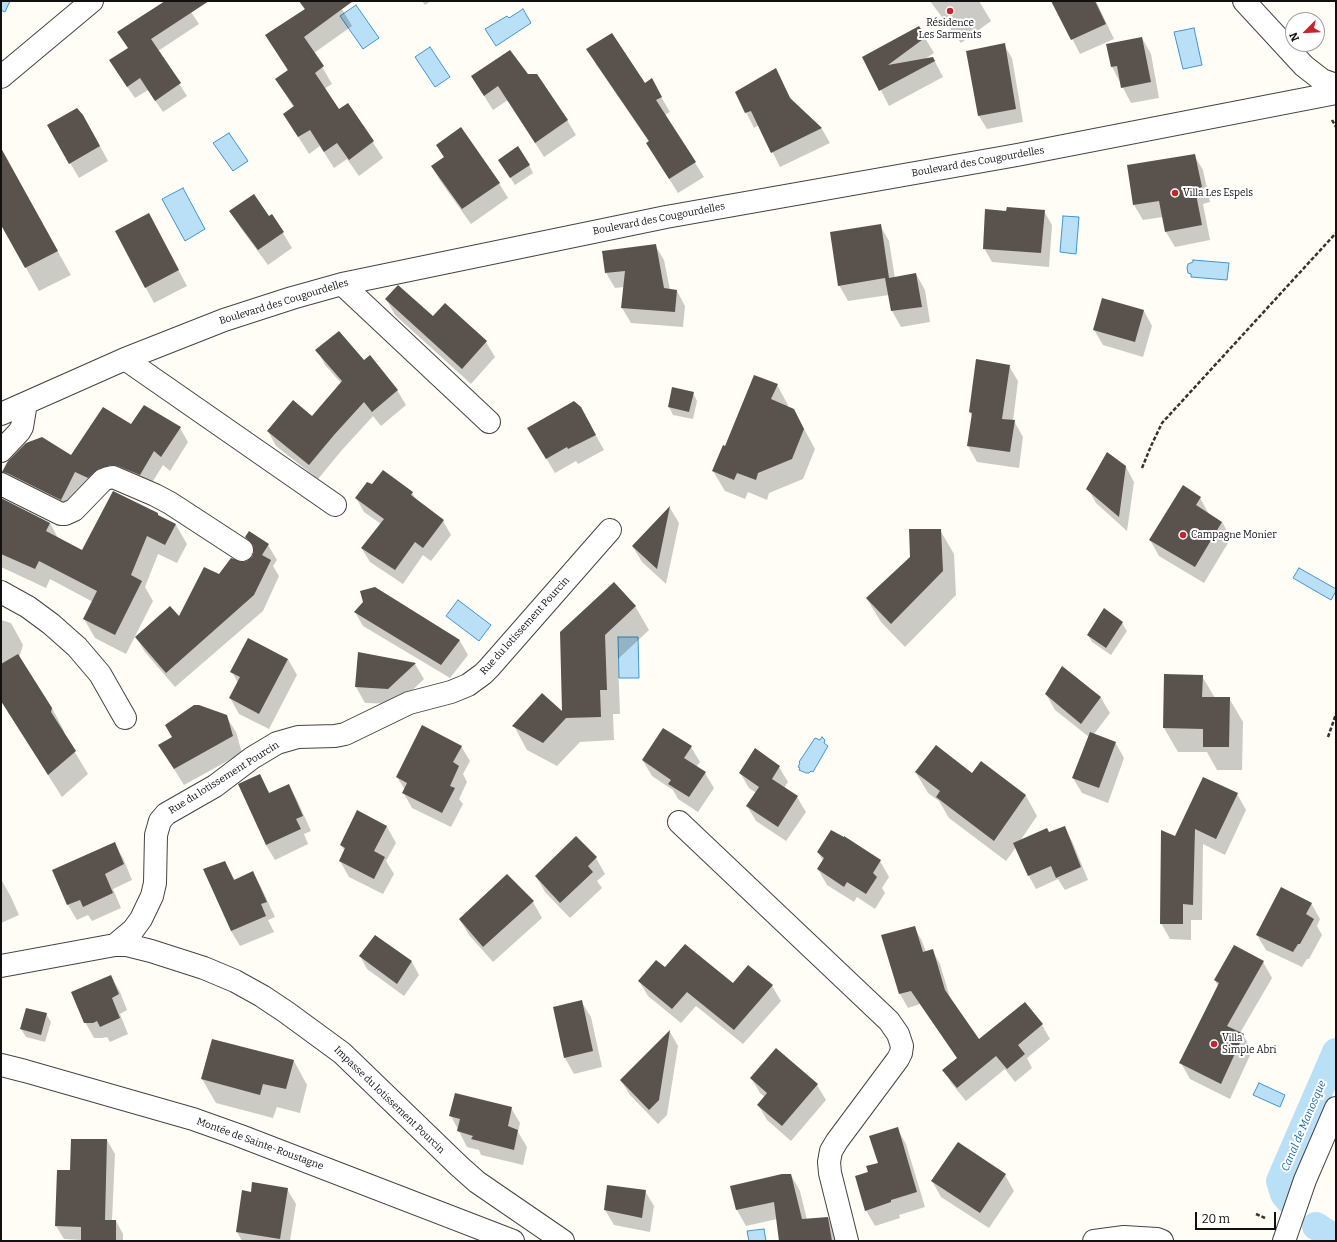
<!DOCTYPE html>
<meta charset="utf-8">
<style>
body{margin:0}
#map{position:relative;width:1337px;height:1242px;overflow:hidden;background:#fffdf5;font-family:Bitter,serif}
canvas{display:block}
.frame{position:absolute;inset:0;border:2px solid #111;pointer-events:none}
.north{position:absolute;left:1285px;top:12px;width:40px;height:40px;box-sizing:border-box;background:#fff;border:1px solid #a0a0a0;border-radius:50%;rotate:246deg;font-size:11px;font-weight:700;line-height:16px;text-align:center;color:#111}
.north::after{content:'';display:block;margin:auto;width:14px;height:18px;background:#c4262e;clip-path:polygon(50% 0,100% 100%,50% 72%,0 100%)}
.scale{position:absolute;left:1195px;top:1212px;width:81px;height:18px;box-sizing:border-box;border:2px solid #111;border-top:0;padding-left:5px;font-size:12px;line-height:14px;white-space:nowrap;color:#111;-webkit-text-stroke:3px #fff;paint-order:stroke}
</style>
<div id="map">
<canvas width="1337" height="1242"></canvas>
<div class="frame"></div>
<div class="north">N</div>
<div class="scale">20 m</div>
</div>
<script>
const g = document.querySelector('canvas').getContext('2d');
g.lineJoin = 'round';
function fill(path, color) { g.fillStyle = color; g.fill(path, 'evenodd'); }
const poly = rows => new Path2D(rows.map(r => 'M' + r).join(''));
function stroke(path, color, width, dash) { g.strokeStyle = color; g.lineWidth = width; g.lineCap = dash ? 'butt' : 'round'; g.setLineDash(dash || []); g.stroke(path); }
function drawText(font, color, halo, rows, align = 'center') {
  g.font = font + ' Bitter,serif'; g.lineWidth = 4; g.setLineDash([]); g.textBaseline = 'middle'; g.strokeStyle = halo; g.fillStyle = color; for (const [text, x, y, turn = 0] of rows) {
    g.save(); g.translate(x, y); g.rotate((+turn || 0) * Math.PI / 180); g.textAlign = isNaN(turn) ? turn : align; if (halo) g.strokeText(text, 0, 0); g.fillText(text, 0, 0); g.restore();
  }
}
const water = poly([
 [1,1,10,1,5,12,1,10,1,1],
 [356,5,379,38,363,49,340,16,356,5],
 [523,9,531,23,496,46,485,29,507,16,509,18,523,9],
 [1194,28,1202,65,1183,69,1174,32,1194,28],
 [430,47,450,77,435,87,415,57,430,47],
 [229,133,248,161,233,171,213,143,229,133],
 [183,188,205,229,185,241,162,199,183,188],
 [1063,216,1079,217,1076,254,1060,252,1063,216],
 [1193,260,1229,263,1227,280,1191,277,1191,274,1188,273,1187,268,1188,264,1193,262,1193,260],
 [1299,568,1336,589,1336,591,1331,600,1293,578,1299,568],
 [458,600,491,625,479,641,446,616,458,600],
 [618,637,638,637,639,678,619,678,618,637],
 [822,737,825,740,824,743,828,746,813,772,811,771,809,773,806,773,799,770,800,768,798,767,800,763,799,762,815,738,820,740,822,737],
 [1259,1083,1285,1095,1280,1107,1253,1095,1259,1083],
 [764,1229,766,1241,749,1241,747,1231,764,1229]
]);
fill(water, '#b9e0f7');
stroke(water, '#3f96cf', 1);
fill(poly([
 [166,1,184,1,199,24,158,51,187,96,163,112,148,90,135,98,117,72,128,49],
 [299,1,354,1,342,9,352,26,314,53,332,84,324,89,338,110,348,104,383,158,359,176,347,159,334,168,320,146,309,154,284,114,294,108,276,79,288,71,267,36,305,10],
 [422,1,431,1,425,5],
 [930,1,979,1,991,21,961,43],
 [1053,1,1096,1,1114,39,1080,54],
 [925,38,934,53,925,59,933,58,943,77,889,106,864,57],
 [1142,38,1151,54,1159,98,1131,103,1112,67,1108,45],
 [1004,45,1012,58,1023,122,987,129,979,116],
 [588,49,644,84,651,80,670,112,665,115,704,177,678,193,656,158,649,142,596,64],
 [776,70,792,101,822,129,830,143,780,167,759,125,754,128,736,92],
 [527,75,567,120,576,135,544,157,508,100,493,110,481,91],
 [48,126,92,131,108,161,79,178],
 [1194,155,1203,170,1210,202,1203,204,1210,240,1175,247,1166,232,1163,217,1143,220,1134,205],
 [1,156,22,188,71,275,39,291,1,223],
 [529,165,533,173,515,185,504,168],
 [432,167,499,183,508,198,471,224,441,182],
 [231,211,283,233,292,248,268,265,240,227],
 [1044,211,1052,225,1049,267,992,262,984,248,1007,212],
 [880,225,889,241,895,278,916,274,925,290,930,322,901,327,892,311,889,295,848,301,839,285],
 [157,230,187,286,154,303,116,232],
 [655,245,664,260,670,290,677,291,685,306,683,327,631,323,622,308,624,287,615,288,606,273],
 [386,299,433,317,445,305,486,342,495,357,471,384,395,315],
 [1144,311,1152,326,1143,357,1103,345,1094,330],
 [317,350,364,361,370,357,397,390,406,405,381,426,373,416,342,450,318,479,276,446,268,431,312,417,341,383,325,365],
 [1009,366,1018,381,1013,421,1014,421,1023,437,1019,468,977,462,968,446,972,416,970,412],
 [777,385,788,405,788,407,794,410,815,449,803,479,769,493,767,500,748,492,745,499,725,491,713,471,726,447],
 [673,388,693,393,697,401,693,419,673,415,669,407],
 [589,423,604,450,578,464,576,461,555,473,537,443],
 [131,426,180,428,188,442,170,471,163,465,148,489,120,479,70,514,12,486,3,472,71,457],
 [1126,467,1134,482,1127,531,1096,503,1088,489],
 [412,493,417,501,443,521,451,535,431,561,423,555,403,584,370,562,362,549,381,524,364,512,356,498],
 [1200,498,1209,514,1222,522,1231,538,1204,583,1159,556,1150,540],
 [1,499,50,523,58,538,83,551,157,513,159,516,176,525,187,544,177,563,158,554,145,587,153,601,126,654,95,638,84,619,93,602,50,579,46,588,1,567],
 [670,508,679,523,666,584,642,562,633,547],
 [940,530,954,554,956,595,905,647,881,622,867,599],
 [246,537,268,545,277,560,273,566,279,576,263,611,175,687,145,652,136,637,179,617,220,576,241,563,248,562,254,557,255,552],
 [375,588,460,641,468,655,450,678,363,626,355,612],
 [635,606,649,630,618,659,620,714,613,714,614,740,580,742,557,766,527,750,514,726,563,714,561,633],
 [1,620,11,623,23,645,19,658,52,708,64,731,64,734,88,774,62,797,1,701],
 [1122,623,1127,631,1111,655,1092,642,1088,635],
 [359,653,415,664,424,679,398,704,365,703,356,687],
 [288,659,297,675,269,729,239,714,230,698,238,683,232,672],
 [1063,667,1101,698,1110,713,1094,734,1115,742,1124,758,1108,803,1082,793,1073,778,1089,737,1055,710,1046,694],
 [1202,676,1215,698,1229,698,1243,722,1242,770,1217,770,1207,752,1178,752,1164,728],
 [226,716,236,732,242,753,184,785,169,761,173,737],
 [461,746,470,761,463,774,467,782,459,799,463,804,451,827,412,808,403,792,405,790,397,777],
 [691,747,700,762,696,767,705,773,714,788,698,812,678,799,673,790,652,776,643,761],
 [981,762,1026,796,1037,816,1020,841,1049,833,1064,828,1072,841,1088,880,1065,890,1058,879,1036,889,1029,876,1016,847,1006,861,949,818,939,801,928,793,916,773,972,774],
 [779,767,788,782,784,788,797,797,806,812,786,841,756,821,747,806,756,793,749,788,740,773],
 [259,776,270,794,289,786,297,800,311,831,304,834,308,844,275,860,266,845,240,785],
 [1237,794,1246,810,1225,855,1203,844,1202,920,1191,920,1191,940,1170,939,1161,923,1175,838],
 [358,812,387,827,396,843,386,861,394,874,383,894,349,877,340,861,345,852,341,845],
 [114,844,123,858,132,880,113,889,121,908,92,921,88,915,77,920,68,905,53,870],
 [818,852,880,861,889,877,882,888,885,893,875,909,857,897,854,902,827,885,818,869,823,861],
 [596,858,605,874,597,881,602,888,570,918,545,892,536,876],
 [224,862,235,880,252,872,261,887,275,917,268,920,274,932,240,946,231,931],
 [2,881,11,897,19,915,1,923],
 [533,902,542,918,493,962,469,935,460,920],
 [1311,903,1320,919,1317,926,1322,935,1309,959,1307,959,1302,967,1266,950,1257,935],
 [914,927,922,941,926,952,932,950,940,964,951,1001,978,1041,1024,1004,1042,1025,1050,1039,1027,1058,1032,1068,1015,1082,1005,1069,966,1101,952,1084,944,1071,958,1059,920,1004,908,1008,900,994,882,936],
 [375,936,412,962,419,975,404,996,367,969,360,956],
 [1263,962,1272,978,1240,1033,1243,1035,1252,1051,1230,1099,1190,1079,1181,1063,1218,986,1215,980],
 [665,969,733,985,772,986,781,1001,743,1044,696,1006,681,1023,648,996,639,981],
 [111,976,120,992,127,1010,120,1014,128,1034,110,1042,107,1037,102,1038,94,1038,85,1022],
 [581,1001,591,1017,602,1067,574,1074,565,1058,554,1008],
 [46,1014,51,1022,45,1042,26,1037,21,1029],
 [670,1032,678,1046,667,1115,658,1124,630,1095,621,1081],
 [294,1061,307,1085,300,1113,277,1107,273,1118,216,1103,202,1079],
 [751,1078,817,1085,826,1100,791,1141,767,1120,758,1105,765,1097,760,1093],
 [511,1108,520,1123,518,1132,527,1147,523,1165,481,1155,479,1150,467,1147,451,1116],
 [897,1128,906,1144,925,1207,899,1215,900,1218,875,1226,866,1210,869,1173,879,1163],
 [107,1140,115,1154,112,1221,116,1221,123,1234,123,1241,82,1241,82,1240,64,1239,56,1226,71,1171],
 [791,1175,800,1191,807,1220,828,1218,837,1234,838,1241,780,1241,777,1219,746,1226,737,1210,732,1186],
 [1005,1175,1014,1191,989,1228,941,1197,932,1181],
 [287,1189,296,1204,290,1241,242,1241,237,1232,243,1192,252,1193],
 [645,1191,654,1206,650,1232,614,1225,605,1210]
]), '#0003');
stroke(poly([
 [1289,1200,1284,1194,1280,1181,1336,1052],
 [1316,1226,1336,1239]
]), '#b9e0f7', 28);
fill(poly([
 [165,1,209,1,151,39,181,83,155,101,140,78,127,87,109,60,128,48,117,32],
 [299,1,353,1,304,37,324,66,315,73,339,109,348,103,374,141,349,160,337,143,324,152,310,130,298,137,283,114,294,106,275,79,288,70,265,35,305,9],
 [1051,1,1095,1,1106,24,1071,40],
 [919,26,926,37,888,65,933,57,935,61,879,91,862,57],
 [612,33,645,83,652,78,662,97,656,100,696,162,669,179,646,143,649,141,586,49],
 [1142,37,1151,82,1121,88,1117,66,1111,67,1106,44],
 [1005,43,1016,109,978,116,966,51],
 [510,50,528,74,537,74,568,120,535,143,498,86,484,96,471,76],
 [776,68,790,98,822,128,771,153,751,111,745,113,735,92],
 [77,108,83,115,100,146,69,164,47,125],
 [461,127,500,183,462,209,431,166,444,157,436,145],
 [518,146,530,165,510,178,498,160],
 [1,148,58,251,25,268,1,225],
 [1195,154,1202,187,1195,189,1202,225,1165,232,1159,201,1133,205,1127,165],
 [254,194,269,216,272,214,284,232,258,250,229,211],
 [1007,207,1045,210,1041,253,983,249,985,209,1006,211],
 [149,213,179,270,145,288,115,231],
 [881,224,889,278,916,273,922,307,891,311,885,278,838,286,830,232],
 [656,244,664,288,677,290,675,312,621,308,625,271,605,273,602,251],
 [398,285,433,316,445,303,487,341,462,369,385,299],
 [1102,298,1144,310,1135,342,1093,330],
 [339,331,364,360,370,355,398,390,372,412,364,402,334,435,309,465,267,431,293,400,312,416,342,381,315,350],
 [976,359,1010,365,1002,419,1015,420,1010,452,967,446,972,413,969,412],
 [754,375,778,384,771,399,794,409,804,429,792,459,758,473,756,480,737,473,734,480,712,471,723,445,725,446],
 [672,387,694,392,689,412,668,407],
 [574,401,581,407,596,435,568,449,567,447,546,459,527,428],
 [144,405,181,427,161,457,154,451,140,475,118,466,111,465,98,469,88,478,75,472,61,500,7,473,2,472,8,461,26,443,42,437,71,455,103,407,131,424],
 [1107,452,1126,466,1119,517,1086,489],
 [383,470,413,492,411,495,444,520,423,548,415,542,395,570,361,548,384,519,355,498,367,482,372,484],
 [1183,485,1201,497,1196,505,1222,522,1195,567,1149,540],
 [113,491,158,513,158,515,176,524,165,545,147,536,131,575,142,581,115,635,83,619,97,591,39,561,35,569,1,554,1,498,50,523,46,531,82,550],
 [670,506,657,569,632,546],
 [909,529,941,529,943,571,891,624,866,598,910,557],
 [249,531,269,544,262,555,271,560,254,595,166,673,135,637,170,606,179,616,204,567,219,574,231,558,242,562,247,561,252,557,254,551,253,545,245,537],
 [614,582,636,606,605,635,607,690,600,690,601,717,566,718,543,743,512,726,542,693,562,711,560,632],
 [375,587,460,640,441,665,354,612,363,602,360,591],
 [1104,608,1123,622,1106,648,1087,635],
 [248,638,288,659,259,714,229,698,240,677,230,672],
 [358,652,416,663,388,689,355,687],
 [18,654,52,708,51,712,76,751,48,775,1,701,1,664],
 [1062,666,1101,697,1081,724,1045,694],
 [1164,674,1203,675,1202,697,1230,697,1229,747,1203,747,1203,729,1163,728],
 [194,705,199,705,227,715,233,736,174,769,158,745,172,737,165,725],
 [422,725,462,746,453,762,459,766,450,786,455,788,442,813,402,793,407,783,396,777],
 [663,728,692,746,684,758,706,772,689,797,668,784,671,780,642,760],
 [1090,732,1116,742,1099,788,1072,778],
 [936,745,972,773,981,761,1026,795,994,841,936,797,940,791,915,772],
 [755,748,780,766,772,779,798,796,778,827,746,806,759,787,739,773],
 [260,774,269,793,289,784,303,816,296,819,301,829,266,845,238,784],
 [1203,777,1238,793,1216,839,1195,829,1193,905,1183,904,1183,924,1160,924,1161,830,1175,836],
 [357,810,387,826,374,851,385,857,374,879,339,861,345,848,340,845],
 [1065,826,1081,867,1056,878,1051,866,1028,876,1013,843,1047,828,1049,832],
 [831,830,844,837,844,836,881,860,873,873,877,877,866,894,847,882,844,887,817,869,824,858,817,852],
 [576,836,597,857,588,866,593,872,560,903,535,876],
 [115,842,124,864,105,874,113,893,83,907,80,900,67,905,52,870],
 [225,861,234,880,253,871,267,902,261,904,266,916,231,931,203,869],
 [507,874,534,901,483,947,459,919],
 [1281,887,1312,903,1306,914,1314,919,1300,944,1298,944,1293,952,1256,935],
 [915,926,923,952,933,949,945,990,979,1039,1025,1002,1043,1024,1018,1045,1025,1054,1007,1069,996,1056,957,1088,942,1070,957,1058,911,991,899,994,881,935],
 [375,935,412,961,397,984,359,956],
 [685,944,733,983,748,965,773,985,734,1030,687,992,672,1009,638,981,656,960,665,967],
 [1234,945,1264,961,1227,1026,1244,1034,1221,1084,1179,1063,1219,983,1214,980],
 [111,975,119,994,112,998,120,1018,100,1027,97,1021,93,1023,84,1023,71,992],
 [582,1000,593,1051,564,1058,553,1007],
 [26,1008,47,1013,41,1035,20,1029],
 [670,1030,659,1100,649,1110,620,1080],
 [212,1039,294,1060,286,1089,263,1084,260,1095,201,1079],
 [776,1048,818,1084,782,1126,757,1105,767,1093,750,1078],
 [455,1093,512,1107,508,1126,518,1130,514,1150,471,1139,473,1136,457,1131,460,1119,449,1116],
 [898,1127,917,1192,891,1200,891,1202,865,1211,855,1176,868,1172,866,1166,878,1163,869,1136],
 [71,1139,107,1139,105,1220,116,1220,116,1241,81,1241,81,1227,55,1226,57,1170,70,1170],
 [958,1142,1006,1174,980,1213,931,1181],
 [782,1174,791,1174,802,1219,828,1217,832,1241,779,1241,774,1202,736,1210,730,1186],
 [252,1182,288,1188,280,1239,236,1232,242,1190,251,1192],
 [607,1185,646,1190,642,1218,604,1210]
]), '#5a524d');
const minor = poly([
 [1244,1,1304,66,1322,80,1336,85],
 [1,77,92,1],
 [342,284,489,422],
 [125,359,335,505],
 [1,414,125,359,224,320,292,298,342,284,666,217,1017,155,1336,93],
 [1,451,19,432,22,427,26,403],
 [1,484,61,514,65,514,74,510,103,480,108,478,113,477,155,495,170,503,242,550],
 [1,592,28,607,51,624,77,647,100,674,125,718],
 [679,822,889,1021,898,1034,902,1046,901,1053,898,1059,837,1141,831,1151,829,1162,830,1173,847,1241],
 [115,945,127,945,151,951,204,968,235,981,262,996,286,1012,342,1053,459,1166,477,1182,563,1241],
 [1,966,115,945,133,930,141,919,152,896,155,883,156,835,160,821,166,814,215,786,252,758,277,743,298,737,335,736,345,734,409,703,451,692,468,685,483,674,489,668,610,530],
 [1,1065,25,1071,193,1119,238,1135,513,1241],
 [1094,1241,1124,1237,1157,1239,1162,1241],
 [1284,1241,1305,1180,1336,1108]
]);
stroke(minor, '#444', 24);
stroke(poly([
 [1332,120,1336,127],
 [1142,468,1151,446,1162,423,1336,233],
 [1328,737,1336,714],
 [1256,1214,1265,1218]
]), '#333', 2.5, [4, 2]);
stroke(minor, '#fff', 22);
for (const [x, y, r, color] of [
 [950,11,4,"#c4262e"],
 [1175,193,4,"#c4262e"],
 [1183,535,4,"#c4262e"],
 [1214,1044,4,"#c4262e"]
]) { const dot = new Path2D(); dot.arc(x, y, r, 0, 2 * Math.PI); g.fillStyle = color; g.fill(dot); stroke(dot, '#fff', 1.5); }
drawText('10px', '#111', '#fff', [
 ["Résidence",950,23,"center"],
 ["Les Sarments",950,35,"center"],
 ["Villa Les Espels",1183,193],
 ["Campagne Monier",1191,535],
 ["Villa",1222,1038],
 ["Simple Abri",1222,1050]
], 'left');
drawText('10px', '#111', '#fff', [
 ["Boulevard des Cougourdelles",978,162,-10],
 ["Boulevard des Cougourdelles",659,219,-11],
 ["Boulevard des Cougourdelles",284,302,-17],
 ["Rue du lotissement Pourcin",525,626,-48],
 ["Rue du lotissement Pourcin",224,778,-32],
 ["Impasse du lotissement Pourcin",389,1100,44],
 ["Montée de Sainte-Roustagne",260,1144,20]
]);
drawText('italic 11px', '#1768a6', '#fff', [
 ["Canal de Manosque",1304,1126,-67]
]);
</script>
